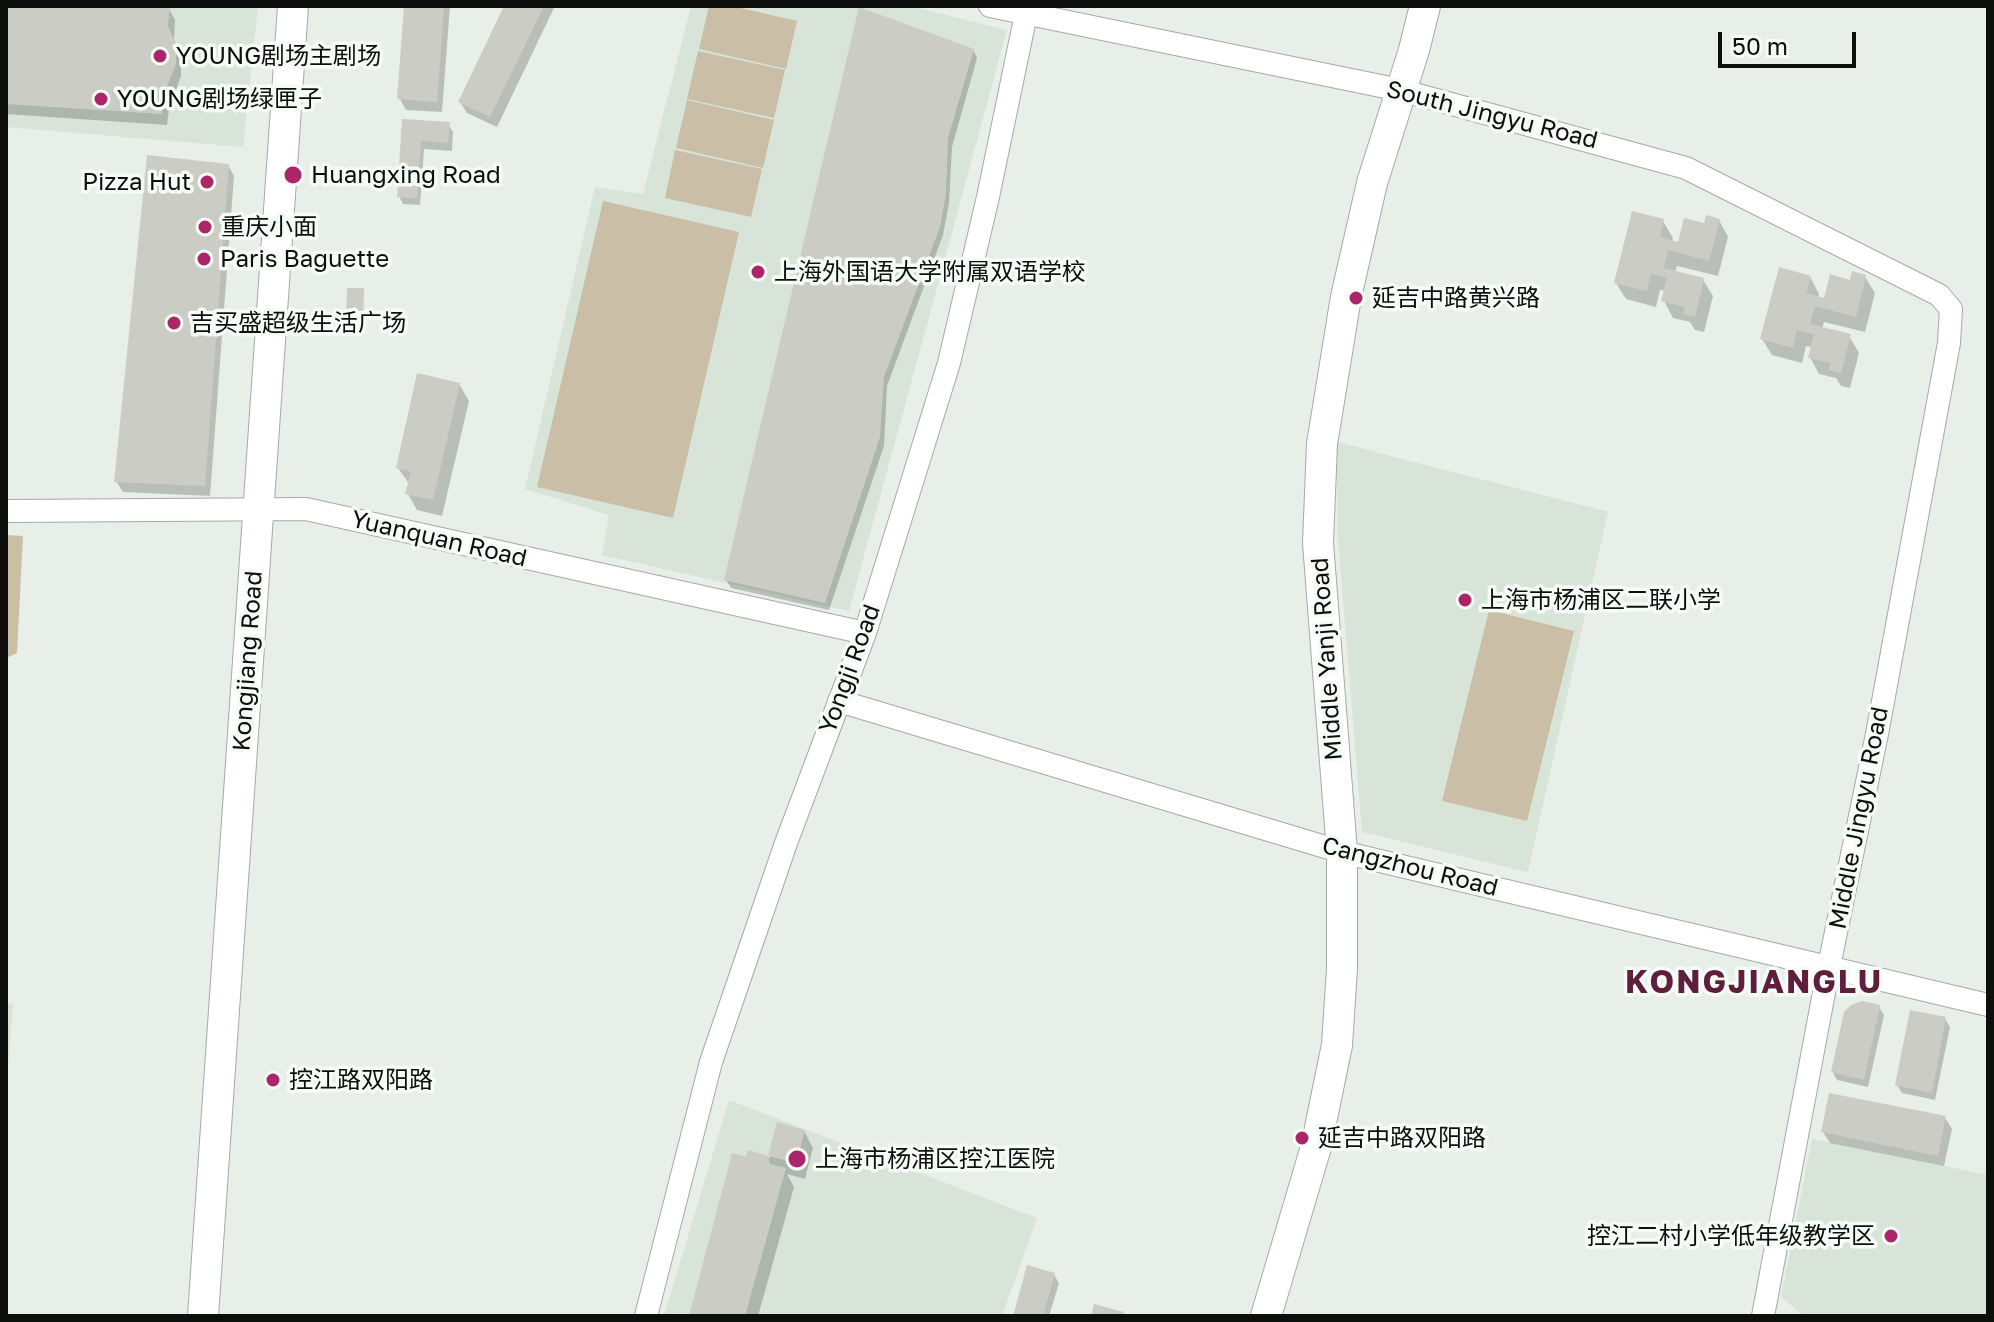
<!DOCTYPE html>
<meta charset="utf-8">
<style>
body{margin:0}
#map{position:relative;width:1994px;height:1322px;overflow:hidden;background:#e8eee8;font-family:"Golos Text",sans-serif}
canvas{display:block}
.frame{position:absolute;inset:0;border:8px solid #0d0f0d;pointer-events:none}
.scale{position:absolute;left:1718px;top:32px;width:138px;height:36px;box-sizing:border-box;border:4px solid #0d0f0d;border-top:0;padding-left:10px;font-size:24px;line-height:28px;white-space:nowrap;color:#0d0f0d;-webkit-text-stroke:6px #f5fbf5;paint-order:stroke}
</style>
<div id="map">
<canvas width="1994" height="1322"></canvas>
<div class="frame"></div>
<div class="scale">50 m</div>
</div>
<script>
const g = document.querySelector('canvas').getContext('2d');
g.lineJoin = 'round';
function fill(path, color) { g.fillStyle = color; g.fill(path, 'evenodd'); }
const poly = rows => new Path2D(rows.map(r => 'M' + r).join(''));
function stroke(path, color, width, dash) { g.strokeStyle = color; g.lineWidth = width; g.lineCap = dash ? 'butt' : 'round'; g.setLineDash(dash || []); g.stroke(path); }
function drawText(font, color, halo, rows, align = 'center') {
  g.font = font + ' "Golos Text","Noto Sans SC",sans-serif'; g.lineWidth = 7; g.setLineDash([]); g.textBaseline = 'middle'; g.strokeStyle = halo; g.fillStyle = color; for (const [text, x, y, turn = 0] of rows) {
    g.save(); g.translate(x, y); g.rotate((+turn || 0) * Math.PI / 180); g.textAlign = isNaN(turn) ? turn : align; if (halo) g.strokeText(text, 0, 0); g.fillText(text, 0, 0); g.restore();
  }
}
fill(poly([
 [6,6,258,6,243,147,6,127],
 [691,6,911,6,1007,30,849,611,602,555,609,515,525,489,595,187,643,194],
 [1337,442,1608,512,1528,872,1362,832,1337,526],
 [6,1003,13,1004,6,1092],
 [729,1100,1037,1218,1002,1316,664,1316],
 [1812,1139,1988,1175,1988,1316,1804,1316,1781,1297]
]), '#d8e4d8');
fill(poly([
 [709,6,732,6,797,21,786,69,699,49],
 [698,51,785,70,774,118,687,99],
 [687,100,774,120,763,168,676,148],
 [675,150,762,169,751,217,665,198],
 [603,201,739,232,673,518,537,487],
 [6,535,23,536,17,653,6,658],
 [1489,610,1574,631,1527,821,1442,801]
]), '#cabea7');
fill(poly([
 [6,6,130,6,169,9,175,20,174,39,181,57,181,76,169,109,167,125,6,114],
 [406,6,450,6,442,112,406,110,400,99],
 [507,6,555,6,497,127,467,113,460,102],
 [973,50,977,58,952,147,949,203,943,235,887,386,884,446,829,610,731,588,726,580],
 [404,121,448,124,453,132,452,151,424,149,420,205,403,204,399,196],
 [228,165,234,176,210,496,123,492,116,481],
 [1719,220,1728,237,1718,276,1677,266,1675,273,1703,280,1713,296,1704,332,1695,330,1690,322,1673,318,1664,301,1666,291,1660,290,1656,307,1626,299,1616,283,1663,221,1673,238,1671,242,1679,244],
 [1810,277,1819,294,1818,298,1826,300,1852,282,1865,277,1875,293,1865,332,1824,322,1822,329,1849,336,1859,353,1850,388,1841,386,1836,378,1819,374,1810,357,1813,347,1806,346,1802,363,1772,355,1762,339],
 [459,384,469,401,442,516,417,510,408,494,410,485,398,468],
 [1879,1007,1884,1015,1868,1087,1837,1080,1833,1072],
 [1945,1019,1950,1027,1935,1100,1902,1093,1897,1085],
 [1945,1118,1952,1129,1944,1166,1830,1143,1823,1132],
 [778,1125,804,1131,813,1148,805,1179,787,1174,794,1187,758,1316,691,1316,749,1153,770,1158],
 [1054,1275,1059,1283,1049,1316,1015,1316]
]), '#0003');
fill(poly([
 [6,6,170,7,168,26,176,44,176,64,163,97,162,114,6,104],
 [404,6,444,6,437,102,397,99],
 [504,6,544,6,490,117,458,102],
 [859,7,974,49,948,138,946,193,940,227,884,377,880,437,825,603,724,580],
 [402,119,450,122,448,143,421,141,417,198,397,197],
 [147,155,229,164,205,486,114,482],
 [1632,211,1664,219,1660,237,1678,242,1684,218,1704,223,1706,215,1720,219,1709,261,1668,250,1664,268,1704,278,1695,317,1683,314,1685,307,1661,301,1667,278,1651,274,1647,291,1614,283],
 [1779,267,1811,276,1806,293,1824,298,1830,274,1850,280,1852,271,1866,275,1856,317,1815,306,1810,324,1851,334,1841,373,1829,370,1831,363,1808,358,1814,334,1797,330,1793,348,1760,339],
 [347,288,364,288,363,326,346,326],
 [417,373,460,383,433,500,405,494,411,472,396,468],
 [1862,1001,1880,1005,1864,1080,1831,1072,1844,1012,1851,1005],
 [1910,1010,1946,1017,1932,1093,1895,1085],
 [1829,1093,1946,1116,1938,1156,1821,1132],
 [777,1122,805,1130,796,1163,768,1156],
 [748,1150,768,1156,770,1164,786,1168,745,1316,689,1316,732,1153,746,1157],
 [1027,1265,1055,1273,1043,1316,1013,1316],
 [1094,1304,1124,1312,1123,1316,1091,1316]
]), '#cbcdc5');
const street = poly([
 [990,6,1400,90,1686,168,1939,295,1951,309,1949,343,1877,734,1829,966,1763,1316],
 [6,511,306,509,865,633],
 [839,701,1342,852,1988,1005],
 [646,1316,711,1062,786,843,865,633,949,363,988,197,1026,14]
]);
const secondary = poly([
 [203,1316,293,6],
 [1266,1316,1316,1147,1337,1045,1342,969,1342,852,1318,543,1322,444,1346,297,1372,183,1414,50,1425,6]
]);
stroke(street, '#a4aaa4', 24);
stroke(secondary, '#a4aaa4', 32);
stroke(street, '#fff', 22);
stroke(secondary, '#fff', 30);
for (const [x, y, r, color] of [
 [160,56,8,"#ad2569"],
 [101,99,8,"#ad2569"],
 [293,175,10,"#ad2569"],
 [207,182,8,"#ad2569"],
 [205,227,8,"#ad2569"],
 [204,259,8,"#ad2569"],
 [758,272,8,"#ad2569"],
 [1356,298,8,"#ad2569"],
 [174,323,8,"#ad2569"],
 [1465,600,8,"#ad2569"],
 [273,1080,8,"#ad2569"],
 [1302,1138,8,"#ad2569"],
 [797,1159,10,"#ad2569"],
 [1891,1236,8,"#ad2569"]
]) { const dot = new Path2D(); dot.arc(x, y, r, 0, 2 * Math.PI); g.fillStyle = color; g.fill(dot); stroke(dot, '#f5fbf5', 3); }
drawText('24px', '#0d0f0d', '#f5fbf5', [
 ["YOUNG剧场主剧场",176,56],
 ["YOUNG剧场绿匣子",117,99],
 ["Huangxing Road",311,175],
 ["Pizza Hut",191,182,"right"],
 ["重庆小面",221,227],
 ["Paris Baguette",220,259],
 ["上海外国语大学附属双语学校",774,272],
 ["延吉中路黄兴路",1372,298],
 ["吉买盛超级生活广场",190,323],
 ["上海市杨浦区二联小学",1481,600],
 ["控江路双阳路",289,1080],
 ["延吉中路双阳路",1318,1138],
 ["上海市杨浦区控江医院",815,1159],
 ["控江二村小学低年级教学区",1875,1236,"right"]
], 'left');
drawText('24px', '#0d0f0d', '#f5fbf5', [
 ["South Jingyu Road",1492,115,14],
 ["Yuanquan Road",439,539,13],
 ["Middle Yanji Road",1327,659,-94],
 ["Kongjiang Road",248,661,-86],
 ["Yongji Road",850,669,-70],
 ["Middle Jingyu Road",1859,818,-79],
 ["Cangzhou Road",1410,867,14]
]);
g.letterSpacing = '2px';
drawText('bold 32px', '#5f1e3c', '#f5fbf5', [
 ["KONGJIANGLU",1754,983]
]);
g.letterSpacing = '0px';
</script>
